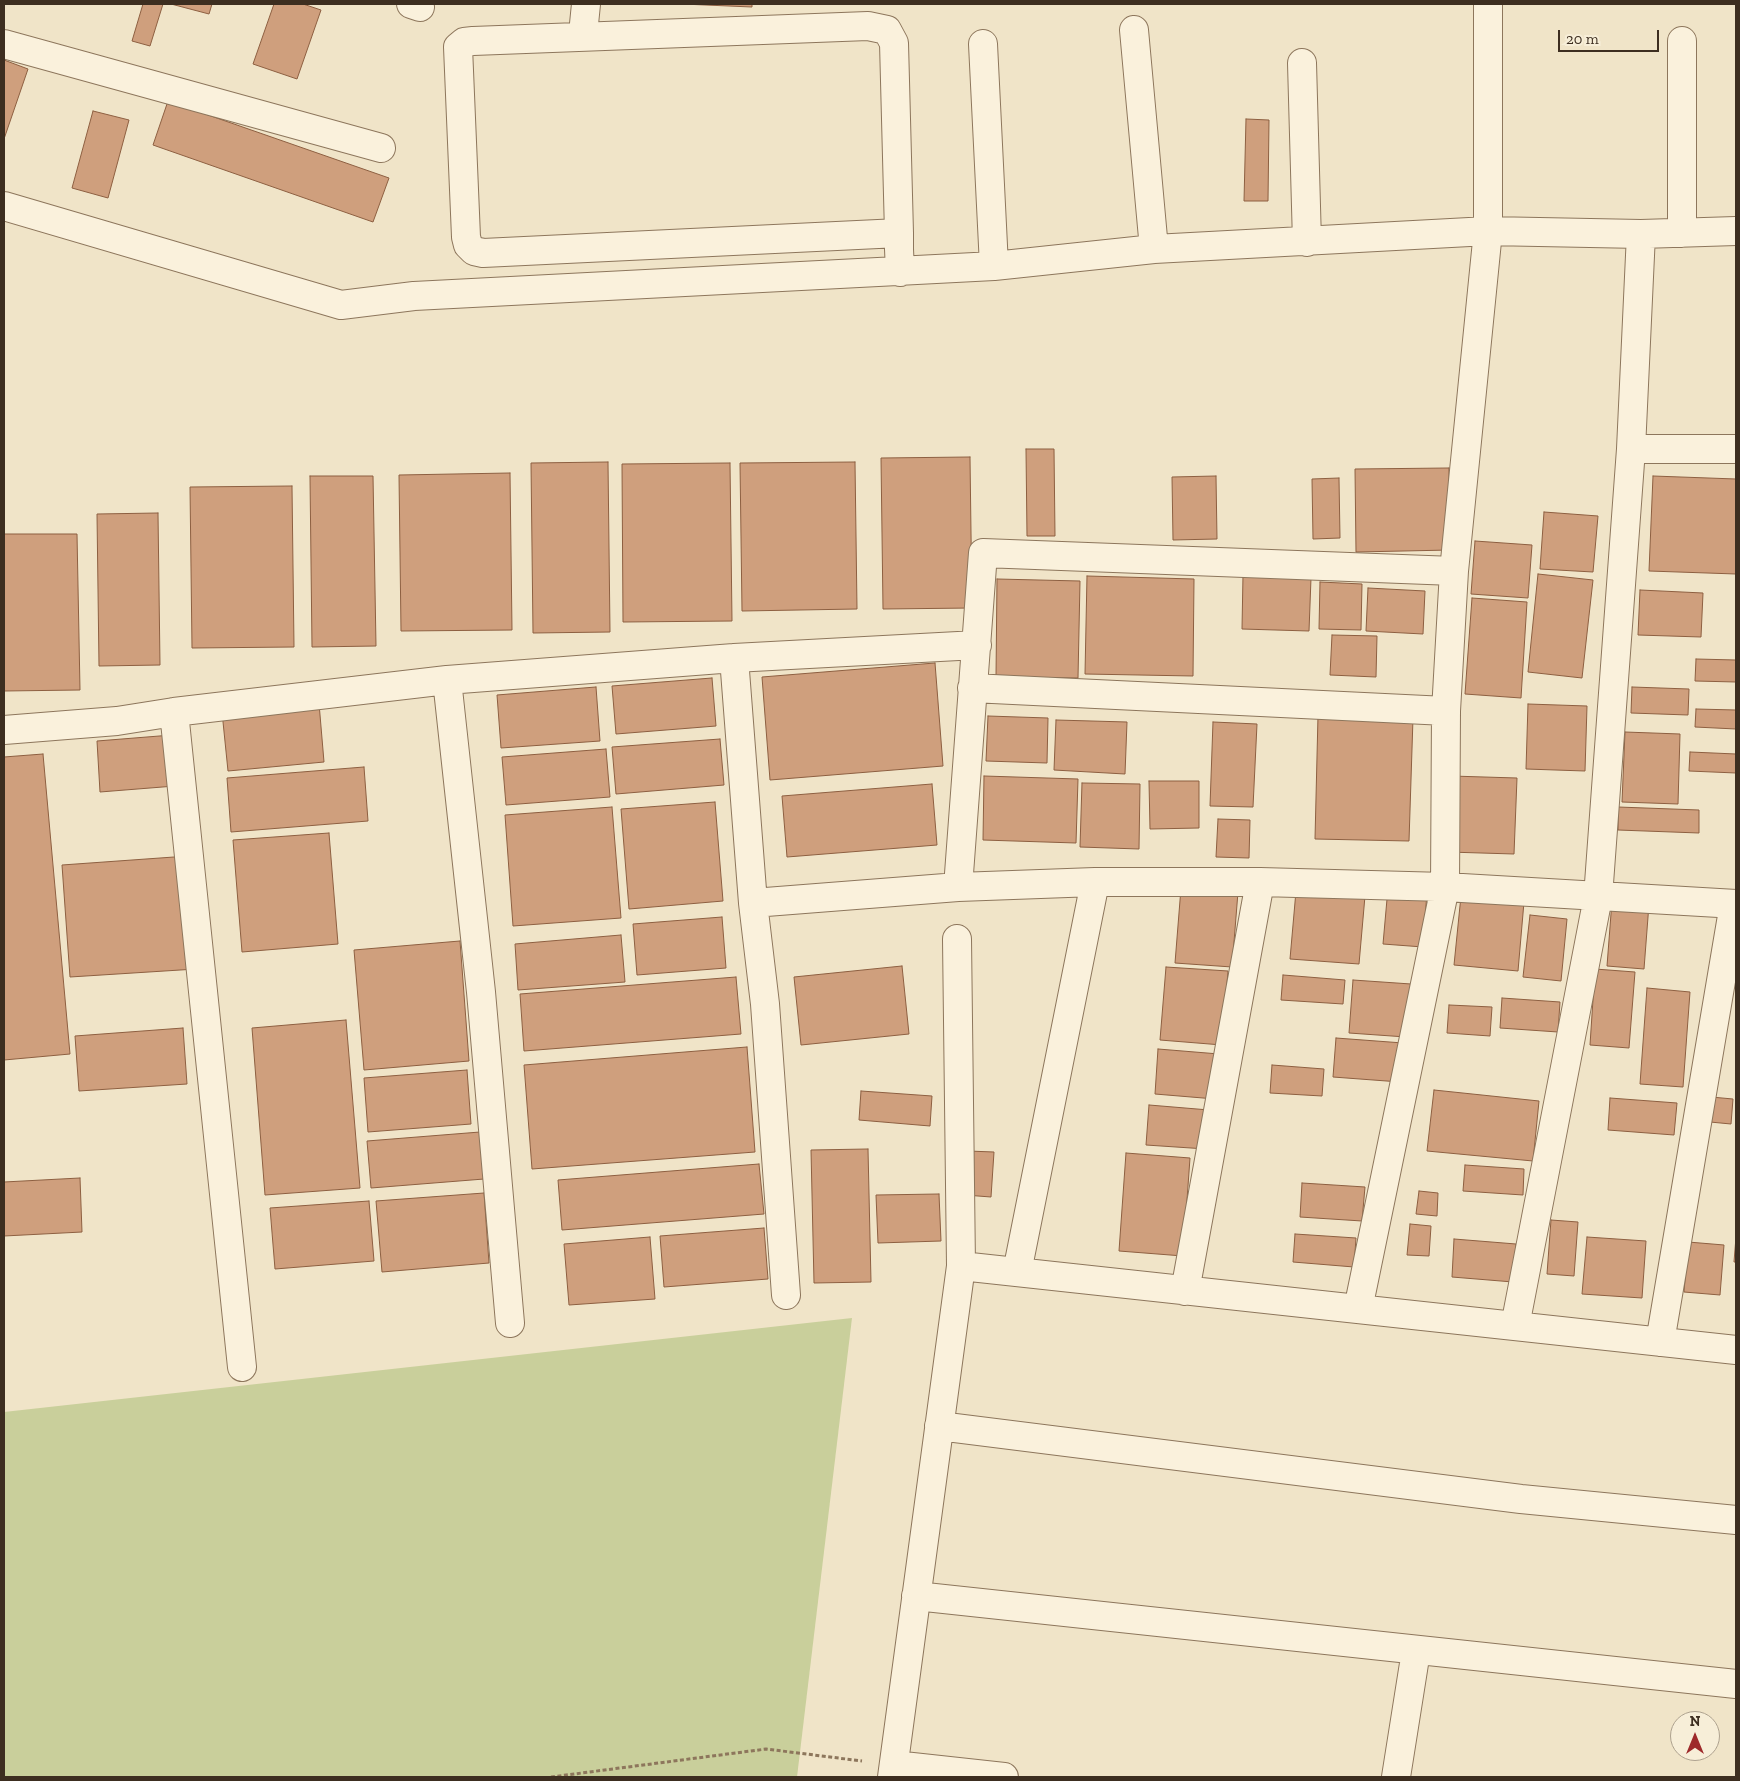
<!DOCTYPE html>
<style>
body{margin:0}
#map{position:relative;width:1740px;height:1781px;overflow:hidden;background:#f0e4c8;font-family:"Zilla Slab",serif}
canvas{display:block}
.frame{position:absolute;inset:0;border:5px solid #3d2e20;pointer-events:none}
.north{position:absolute;left:1670px;top:1711px;width:50px;height:50px;box-sizing:border-box;background:#f7eed8;border:1px solid #ada18e;border-radius:50%;rotate:0deg;font-size:14px;font-weight:700;line-height:20px;text-align:center;color:#3d2e20}
.north::after{content:'';display:block;margin:auto;width:18px;height:22px;background:#9e2a2b;clip-path:polygon(50% 0,100% 100%,50% 72%,0 100%)}
.scale{position:absolute;left:1558px;top:30px;width:101px;height:22px;box-sizing:border-box;border:2px solid #3d2e20;border-top:0;padding-left:6px;font-size:15px;line-height:18px;white-space:nowrap;color:#3d2e20;-webkit-text-stroke:4px #f7eed8;paint-order:stroke}
</style>
<div id="map">
<canvas width="1740" height="1781"></canvas>
<div class="frame"></div>
<div class="north">N</div>
<div class="scale">20 m</div>
</div>
<script>
const g = document.querySelector('canvas').getContext('2d');
g.lineJoin = 'round';
function fill(path, color) { g.fillStyle = color; g.fill(path, 'evenodd'); }
const poly = rows => new Path2D(rows.map(r => 'M' + r).join(''));
function stroke(path, color, width, dash) { g.strokeStyle = color; g.lineWidth = width; g.lineCap = dash ? 'butt' : 'round'; g.setLineDash(dash || []); g.stroke(path); }
fill(poly([
 [852,1318,797,1777,4,1777,4,1412]
]), '#c9cf9b');
const building = poly([
 [143,4,163,4,150,46,132,41,143,4],
 [171,4,212,4,209,14,171,4],
 [274,4,303,4,321,10,297,79,253,64,274,4],
 [682,4,752,4,752,7,682,4],
 [4,60,28,69,4,139,4,60],
 [168,101,389,178,373,222,153,145,168,101],
 [93,111,129,120,108,198,72,188,93,111],
 [1246,119,1269,120,1268,201,1244,201,1246,119],
 [1026,449,1054,449,1055,536,1027,536,1026,449],
 [970,457,972,608,883,609,881,458,970,457],
 [608,462,610,632,533,633,531,463,608,462],
 [855,462,857,609,742,611,740,463,855,462],
 [730,463,732,621,623,622,622,464,730,463],
 [1449,468,1450,550,1356,552,1355,469,1449,468],
 [510,473,512,630,401,631,399,475,510,473],
 [310,476,373,476,376,646,312,647,310,476],
 [1216,476,1217,539,1173,540,1172,477,1216,476],
 [1653,476,1736,479,1736,574,1649,571,1653,476],
 [1339,478,1340,538,1313,539,1312,479,1339,478],
 [292,486,294,647,192,648,190,487,292,486],
 [1544,512,1598,516,1593,572,1540,569,1544,512],
 [158,513,160,665,99,666,97,514,158,513],
 [4,534,77,534,80,690,4,691,4,534],
 [1475,541,1532,545,1528,598,1471,594,1475,541],
 [1538,574,1593,580,1582,678,1528,672,1538,574],
 [1243,575,1311,578,1309,631,1242,629,1243,575],
 [1087,576,1194,579,1193,676,1085,674,1087,576],
 [997,579,1080,581,1078,678,996,677,997,579],
 [1320,582,1362,584,1361,630,1319,629,1320,582],
 [1368,588,1425,591,1423,634,1366,631,1368,588],
 [1640,590,1703,593,1701,637,1638,635,1640,590],
 [1472,598,1527,602,1521,698,1465,694,1472,598],
 [1332,635,1377,636,1376,677,1330,675,1332,635],
 [1696,659,1736,660,1736,682,1695,681,1696,659],
 [935,663,943,766,770,780,762,677,935,663],
 [712,678,716,726,616,734,612,686,712,678],
 [596,687,600,741,501,748,497,695,596,687],
 [1632,687,1689,689,1688,715,1631,713,1632,687],
 [319,703,324,762,228,771,222,712,319,703],
 [1528,704,1587,706,1585,771,1526,769,1528,704],
 [1696,709,1736,710,1736,729,1695,727,1696,709],
 [988,716,1048,718,1047,763,986,761,988,716],
 [1318,716,1413,718,1409,841,1315,839,1318,716],
 [1056,720,1127,722,1125,774,1054,770,1056,720],
 [1213,722,1257,724,1253,807,1210,806,1213,722],
 [1625,732,1680,734,1678,804,1622,802,1625,732],
 [172,735,175,786,100,792,97,741,172,735],
 [720,739,724,785,616,794,612,747,720,739],
 [606,749,610,797,506,805,502,757,606,749],
 [1690,752,1736,754,1736,773,1689,771,1690,752],
 [43,754,70,1054,4,1060,4,757,43,754],
 [364,767,368,821,231,832,227,778,364,767],
 [984,776,1078,779,1076,843,983,840,984,776],
 [1451,776,1517,778,1514,854,1448,852,1451,776],
 [1149,781,1199,781,1199,828,1150,829,1149,781],
 [1082,783,1140,784,1139,849,1080,847,1082,783],
 [932,784,937,845,787,857,782,796,932,784],
 [715,802,723,901,629,909,621,809,715,802],
 [612,807,621,918,513,926,505,815,612,807],
 [1618,807,1699,810,1699,833,1618,830,1618,807],
 [1218,819,1250,820,1249,858,1216,857,1218,819],
 [329,833,338,944,242,952,233,840,329,833],
 [188,856,196,969,70,977,62,865,188,856],
 [1181,888,1238,892,1232,967,1175,963,1181,888],
 [1388,888,1427,892,1423,947,1383,944,1388,888],
 [1296,891,1365,896,1359,964,1290,959,1296,891],
 [1461,896,1524,902,1518,971,1454,965,1461,896],
 [1612,901,1649,904,1644,969,1607,966,1612,901],
 [1530,915,1567,919,1561,981,1523,977,1530,915],
 [722,917,726,968,637,975,633,924,722,917],
 [621,935,625,982,518,990,515,944,621,935],
 [460,941,469,1061,364,1070,354,950,460,941],
 [902,966,909,1034,801,1045,794,977,902,966],
 [1166,967,1228,971,1222,1045,1160,1040,1166,967],
 [1595,969,1635,972,1629,1048,1590,1045,1595,969],
 [1283,975,1345,980,1343,1004,1281,1000,1283,975],
 [736,977,741,1034,524,1051,520,994,736,977],
 [1353,980,1411,984,1406,1037,1349,1033,1353,980],
 [1647,988,1690,992,1683,1087,1640,1084,1647,988],
 [1502,998,1560,1002,1558,1032,1500,1028,1502,998],
 [1449,1005,1492,1007,1490,1036,1447,1033,1449,1005],
 [346,1020,360,1188,265,1195,252,1028,346,1020],
 [183,1028,187,1084,79,1091,75,1036,183,1028],
 [1336,1038,1403,1043,1400,1082,1333,1077,1336,1038],
 [747,1047,755,1152,532,1169,524,1065,747,1047],
 [1158,1049,1219,1054,1215,1099,1155,1094,1158,1049],
 [1272,1065,1324,1069,1322,1096,1270,1093,1272,1065],
 [467,1070,471,1124,368,1132,364,1078,467,1070],
 [1434,1090,1539,1101,1533,1161,1427,1151,1434,1090],
 [861,1091,932,1096,930,1126,859,1120,861,1091],
 [1711,1097,1733,1099,1731,1124,1710,1122,1711,1097],
 [1610,1098,1677,1103,1674,1135,1608,1130,1610,1098],
 [1149,1105,1209,1110,1206,1149,1146,1145,1149,1105],
 [480,1132,484,1179,371,1188,367,1141,480,1132],
 [868,1149,871,1282,814,1283,811,1150,868,1149],
 [968,1151,994,1152,991,1197,965,1195,968,1151],
 [1126,1153,1190,1158,1183,1256,1119,1251,1126,1153],
 [759,1164,764,1214,562,1230,558,1180,759,1164],
 [1465,1165,1524,1169,1523,1195,1463,1191,1465,1165],
 [80,1178,82,1232,4,1236,4,1182,80,1178],
 [1302,1183,1365,1187,1362,1221,1300,1217,1302,1183],
 [1419,1191,1438,1193,1437,1216,1416,1214,1419,1191],
 [484,1193,489,1263,382,1272,376,1201,484,1193],
 [939,1194,941,1241,878,1243,876,1195,939,1194],
 [369,1201,374,1261,275,1269,270,1208,369,1201],
 [1551,1220,1578,1222,1574,1276,1547,1274,1551,1220],
 [1410,1224,1431,1226,1429,1256,1407,1255,1410,1224],
 [764,1228,768,1279,664,1287,660,1236,764,1228],
 [1295,1234,1356,1238,1354,1267,1293,1262,1295,1234],
 [650,1237,655,1299,569,1305,564,1244,650,1237],
 [1587,1237,1646,1241,1642,1298,1582,1294,1587,1237],
 [1736,1237,1736,1262,1734,1262,1736,1237],
 [1454,1239,1516,1244,1513,1282,1452,1277,1454,1239],
 [1688,1242,1724,1245,1720,1295,1684,1292,1688,1242]
]);
fill(building, '#cf9f7d');
stroke(building, '#8d5f41', 1);
const street = poly([
 [411,4,420,7],
 [584,24,586,4],
 [1134,30,1154,249],
 [1682,41,1682,233],
 [4,44,381,148],
 [983,44,994,266],
 [1302,63,1307,242],
 [4,206,341,305,414,296,994,266,1154,249,1488,231,1641,234,1736,231],
 [899,233,483,253,474,251,468,245,466,237,458,47,464,42,473,41,868,26,887,30,894,43,899,233,899,249,900,272],
 [1631,449,1641,234],
 [734,658,753,903],
 [447,680,481,992,510,1323],
 [972,688,1446,711],
 [174,712,242,1367],
 [4,730,117,721,174,712,447,680,734,658,977,645],
 [958,887,983,553,1454,571],
 [961,1266,1736,1350],
 [1017,1272,1095,882],
 [1185,1291,1260,882],
 [786,1295,765,1004,753,903,958,887,1095,882,1260,882,1445,887,1736,904],
 [1358,1309,1445,887,1446,711,1454,571,1488,231,1488,4],
 [1515,1326,1598,897,1631,449,1736,449],
 [1660,1342,1734,904],
 [939,1426,1521,1499,1736,1520],
 [916,1596,1736,1684],
 [894,1765,1004,1777],
 [892,1777,961,1266,957,939],
 [1396,1777,1416,1651]
]);
stroke(street, '#8d765c', 30);
stroke(poly([
 [551,1777,766,1749,862,1761]
]), '#8d765c', 3, [4, 2.5]);
stroke(street, '#faf1dc', 28);
</script>
